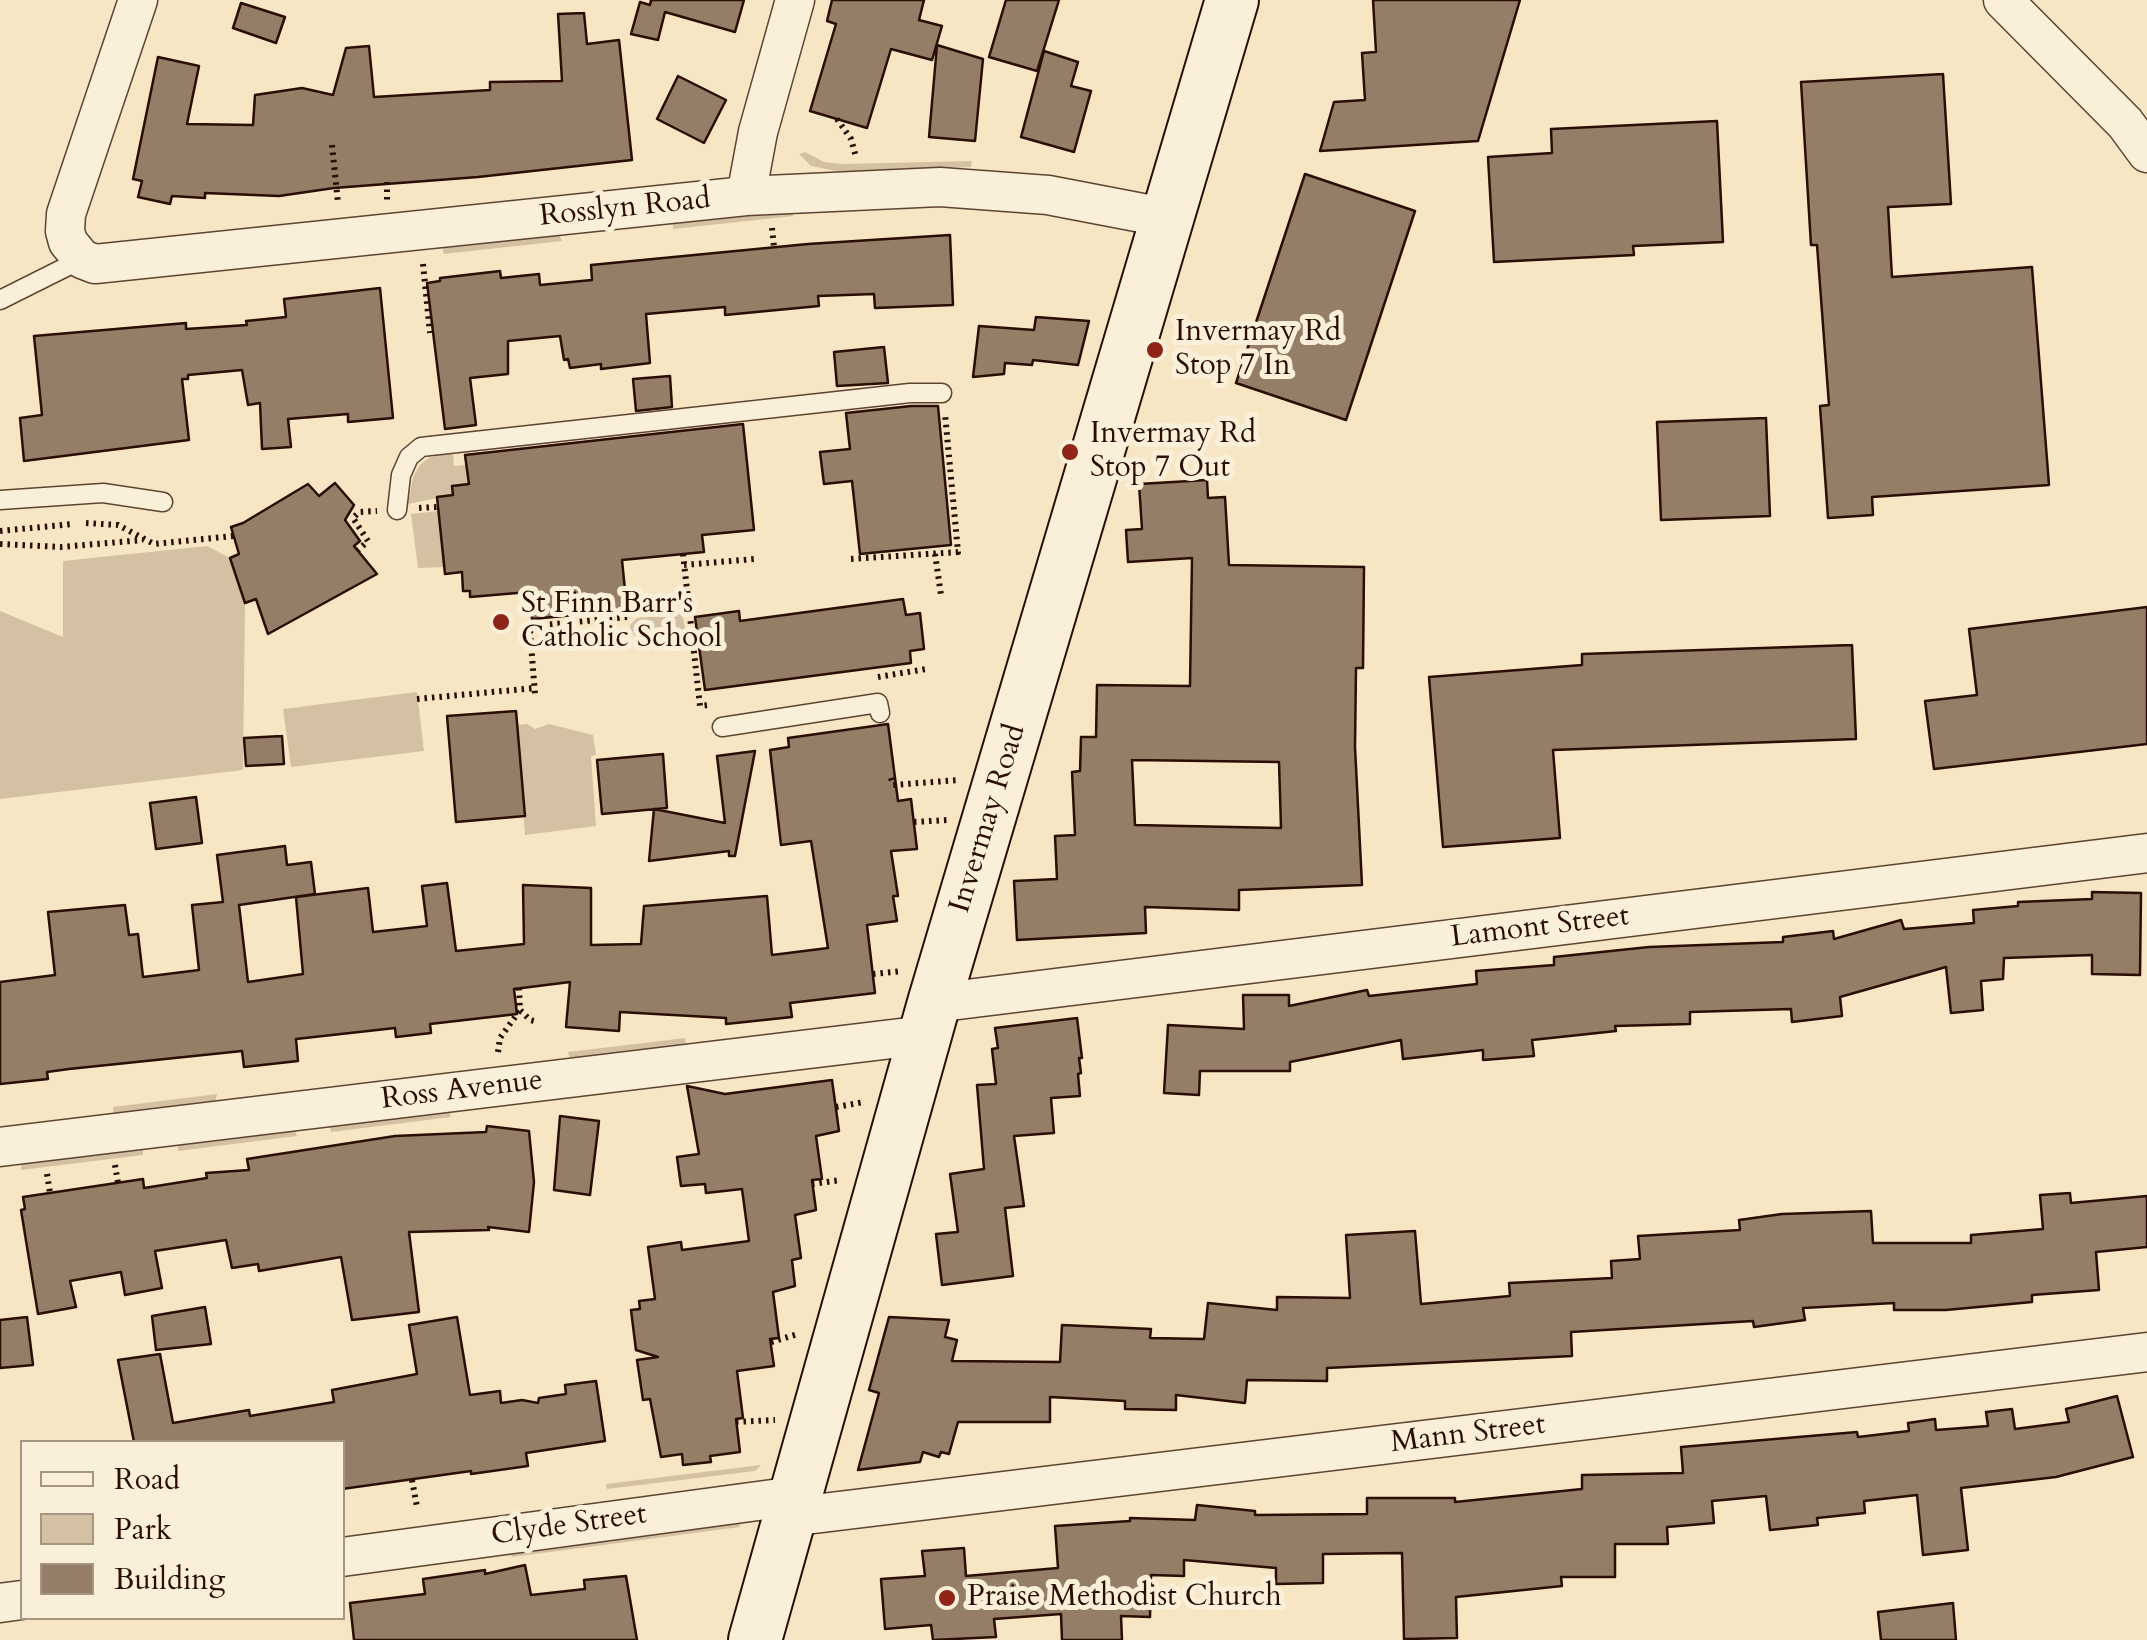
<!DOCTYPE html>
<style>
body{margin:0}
#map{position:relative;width:2147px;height:1640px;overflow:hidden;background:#f7e6c4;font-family:Cardo,serif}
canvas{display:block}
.legend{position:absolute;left:20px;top:1440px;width:325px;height:180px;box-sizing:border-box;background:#faefd9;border:2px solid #a79583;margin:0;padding:12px 18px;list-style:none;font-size:30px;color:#2b0d03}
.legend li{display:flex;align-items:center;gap:20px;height:50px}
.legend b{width:50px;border:2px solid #a79583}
</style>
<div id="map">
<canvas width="2147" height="1640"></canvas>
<ul class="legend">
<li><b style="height:12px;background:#faefd9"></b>Road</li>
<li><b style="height:28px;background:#d4c1a3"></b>Park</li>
<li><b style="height:28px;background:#957e67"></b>Building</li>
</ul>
</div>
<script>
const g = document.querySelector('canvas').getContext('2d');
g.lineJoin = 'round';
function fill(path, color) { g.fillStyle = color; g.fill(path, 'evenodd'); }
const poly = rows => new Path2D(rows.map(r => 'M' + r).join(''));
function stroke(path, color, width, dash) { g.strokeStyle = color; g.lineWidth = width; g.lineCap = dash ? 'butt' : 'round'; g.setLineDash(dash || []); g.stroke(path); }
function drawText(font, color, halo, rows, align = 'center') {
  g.font = font + ' Cardo,serif'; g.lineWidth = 10; g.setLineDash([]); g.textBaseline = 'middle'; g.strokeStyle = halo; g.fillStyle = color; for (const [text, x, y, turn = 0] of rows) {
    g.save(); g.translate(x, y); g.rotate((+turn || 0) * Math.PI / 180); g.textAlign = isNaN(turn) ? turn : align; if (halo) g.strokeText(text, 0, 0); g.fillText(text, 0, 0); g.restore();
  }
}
fill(poly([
 [805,152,824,162,842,164,972,161,971,167,842,172,811,166,799,154],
 [792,210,793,216,673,229,673,223],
 [559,234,562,241,444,254,442,247],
 [453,452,454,466,467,465,468,485,453,495,408,504,413,477,420,465,428,458],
 [438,511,446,533,448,559,443,560,444,567,418,568,411,514],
 [207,546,230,558,245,603,243,770,0,799,0,611,63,637,63,561],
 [682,614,688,641,648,648,631,632,630,625,637,618],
 [417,692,424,751,291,767,283,709],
 [527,724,535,729,549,724,593,735,596,755,591,756,596,826,525,835,517,725],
 [685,1038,686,1046,570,1059,568,1052],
 [217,1094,215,1103,114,1115,113,1107],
 [449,1109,451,1117,331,1132,330,1125],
 [294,1129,297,1136,178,1151,178,1143],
 [143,1147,143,1155,21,1170,21,1162],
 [761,1465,755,1471,607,1489,606,1484],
 [730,1522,740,1523,740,1527,512,1557,510,1551]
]), '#d4c1a3');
const building = poly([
 [651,0,744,0,735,32,665,12,658,40,631,34,640,2,650,5,651,0],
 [832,0,924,0,919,20,942,26,932,60,891,49,867,128,810,111,836,24,827,21,832,0],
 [1006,0,1059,0,1037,71,989,57,1006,0],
 [1373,0,1520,0,1478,141,1320,151,1334,102,1365,100,1362,53,1376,52,1373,0],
 [241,3,285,17,276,43,233,28,241,3],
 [584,13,587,44,619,40,632,160,478,177,334,188,279,196,205,193,205,198,172,196,170,204,138,197,142,181,133,179,158,57,199,66,187,124,253,125,255,95,302,88,333,95,346,48,369,46,374,97,490,90,490,82,562,81,558,14,584,13],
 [937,45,983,59,975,141,929,137,937,45],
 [1044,51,1078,62,1071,86,1091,91,1074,152,1021,137,1044,51],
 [1943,74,1951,204,1888,207,1892,277,2032,267,2049,485,1872,497,1873,515,1828,518,1820,406,1829,405,1817,245,1811,245,1801,82,1943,74],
 [678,76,726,100,704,143,657,119,678,76],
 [1717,121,1723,242,1633,246,1634,255,1494,262,1488,157,1552,153,1551,129,1717,121],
 [1305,174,1415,211,1346,420,1236,383,1305,174],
 [950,235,953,305,875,308,874,294,818,296,819,306,725,315,725,307,646,314,650,363,601,369,601,364,570,368,568,359,564,360,560,336,508,341,508,374,470,378,476,425,445,429,427,283,440,281,440,278,500,271,501,278,539,274,540,285,592,280,591,265,808,244,950,235],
 [380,288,393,418,348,422,348,414,288,419,291,447,262,449,260,403,248,405,242,370,188,375,188,379,182,379,189,440,24,461,20,418,42,415,34,336,186,323,186,329,247,325,246,321,286,317,284,299,380,288],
 [1036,317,1089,321,1078,365,1033,360,1032,365,1005,363,1004,374,973,377,979,326,1034,330,1036,317],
 [884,347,888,383,837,386,834,352,884,347],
 [670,376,672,407,636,411,633,379,670,376],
 [911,406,938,406,951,545,860,554,852,481,824,484,820,452,850,449,846,413,911,406],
 [1766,418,1770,516,1661,520,1657,422,1766,418],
 [743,424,754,530,702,535,704,552,622,560,627,610,532,619,529,592,470,597,470,591,463,591,462,572,445,574,437,497,453,495,452,486,469,484,465,455,743,424],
 [1207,480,1208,498,1225,497,1229,565,1364,567,1363,668,1356,668,1355,747,1362,885,1239,890,1239,910,1145,907,1146,933,1017,940,1014,881,1057,879,1055,836,1075,835,1072,772,1080,771,1081,737,1096,737,1097,685,1190,686,1192,558,1128,562,1126,530,1142,529,1139,484,1207,480],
 [1132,760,1279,762,1281,828,1135,825,1132,760],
 [335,483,354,505,345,520,360,541,354,546,377,574,268,634,256,599,245,603,230,558,239,554,231,527,243,523,308,484,319,496,335,483],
 [903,599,906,615,920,613,924,649,910,651,911,663,705,690,695,617,739,611,740,621,903,599],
 [2147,607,2147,744,1934,769,1925,701,1977,695,1969,629,2147,607],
 [1852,645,1856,739,1553,750,1560,838,1443,847,1429,677,1582,665,1582,654,1852,645],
 [516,711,525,816,456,822,447,716,516,711],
 [888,724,898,801,911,799,917,849,891,851,898,896,893,896,897,921,867,925,875,993,790,1003,792,1017,726,1024,726,1018,620,1012,619,1031,566,1027,570,982,514,989,517,1014,430,1024,431,1033,396,1037,395,1028,296,1039,298,1061,244,1067,242,1051,69,1069,47,1072,48,1079,0,1084,0,982,55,975,48,912,125,905,129,935,138,934,143,977,199,970,192,905,223,902,217,855,285,846,287,865,311,862,315,894,239,905,248,982,303,974,296,897,368,888,373,932,427,926,422,886,447,883,456,951,524,944,523,885,591,888,591,945,641,944,644,906,767,896,772,955,828,948,811,841,781,845,770,750,789,747,788,738,888,724],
 [282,736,284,764,246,766,244,738,282,736],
 [755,751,735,856,729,856,729,851,649,861,654,809,725,823,717,756,755,751],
 [663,754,667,808,602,814,597,760,663,754],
 [196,797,202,843,156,849,150,803,196,797],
 [2092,892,2141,893,2140,975,2092,974,2092,955,2004,958,2003,979,1981,981,1983,1010,1951,1013,1946,967,1840,997,1842,1016,1792,1022,1791,1009,1690,1012,1690,1024,1615,1026,1616,1031,1532,1040,1534,1056,1483,1060,1483,1050,1403,1059,1401,1040,1290,1062,1290,1071,1200,1071,1199,1095,1164,1093,1168,1025,1244,1029,1243,995,1289,995,1289,1006,1367,990,1369,996,1477,984,1476,971,1554,965,1554,957,1649,947,1783,942,1783,937,1833,931,1834,939,1901,920,1904,929,1974,923,1973,910,2018,906,2018,902,2092,899,2092,892],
 [1077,1018,1082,1058,1079,1058,1081,1073,1078,1074,1080,1096,1051,1098,1054,1133,1014,1136,1024,1206,1005,1208,1013,1276,942,1285,936,1234,958,1232,950,1174,984,1169,977,1085,996,1084,992,1049,998,1048,995,1028,1077,1018],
 [832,1080,839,1131,816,1136,822,1179,812,1180,816,1210,795,1215,801,1258,792,1260,795,1286,773,1292,779,1338,770,1339,774,1366,737,1371,743,1418,736,1419,740,1452,710,1456,711,1462,683,1465,682,1454,661,1457,650,1399,643,1400,637,1360,658,1357,636,1350,631,1310,640,1309,639,1301,655,1299,648,1247,681,1242,682,1250,749,1241,742,1189,706,1193,705,1184,681,1186,677,1157,699,1154,687,1086,725,1094,832,1080],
 [560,1116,599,1121,590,1195,554,1190,560,1116],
 [487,1126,529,1131,534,1182,529,1232,488,1227,489,1230,409,1232,419,1312,352,1320,341,1257,259,1271,258,1264,232,1268,226,1240,155,1251,162,1288,125,1295,121,1272,70,1281,76,1307,38,1314,21,1210,25,1209,23,1197,143,1179,144,1188,207,1178,206,1173,249,1170,247,1159,395,1136,486,1132,487,1126],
 [2070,1193,2071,1203,2147,1196,2147,1247,2096,1252,2099,1290,2032,1295,2032,1302,1946,1310,1894,1310,1894,1303,1803,1308,1805,1320,1754,1327,1753,1321,1571,1332,1572,1356,1327,1368,1327,1381,1247,1380,1245,1403,1176,1395,1176,1410,1125,1409,1125,1401,1050,1397,1050,1422,958,1422,949,1454,941,1452,939,1457,923,1452,920,1462,858,1470,879,1393,869,1390,889,1317,949,1320,945,1337,957,1340,952,1361,1060,1362,1062,1325,1151,1329,1150,1338,1204,1339,1208,1303,1277,1310,1277,1297,1350,1298,1346,1235,1415,1231,1421,1304,1510,1296,1509,1283,1612,1278,1611,1261,1640,1259,1638,1236,1740,1230,1739,1220,1782,1214,1871,1211,1873,1243,1971,1243,1971,1235,2043,1229,2040,1195,2070,1193],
 [205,1307,211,1344,156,1350,152,1316,205,1307],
 [27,1317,33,1365,0,1368,0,1320,27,1317],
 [457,1317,470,1395,500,1391,501,1403,522,1400,538,1403,539,1398,566,1394,565,1385,596,1381,605,1441,526,1453,528,1466,471,1474,471,1471,342,1489,342,1442,134,1442,118,1360,160,1354,173,1423,249,1410,250,1416,334,1402,332,1390,417,1374,409,1325,457,1317],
 [2117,1396,2133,1457,2056,1477,1961,1488,1968,1550,1923,1555,1917,1495,1864,1501,1865,1513,1817,1518,1818,1525,1770,1530,1766,1496,1712,1501,1714,1523,1667,1527,1668,1544,1615,1544,1615,1577,1561,1577,1562,1586,1456,1597,1457,1638,1404,1639,1402,1553,1323,1554,1323,1583,1276,1584,1276,1568,1184,1560,1184,1576,1151,1575,1150,1617,1121,1616,1122,1640,1062,1640,1061,1614,994,1619,996,1637,933,1640,931,1625,885,1629,881,1579,925,1576,922,1551,964,1548,966,1576,1058,1568,1055,1526,1130,1521,1130,1518,1195,1520,1197,1505,1255,1511,1255,1515,1367,1514,1367,1498,1455,1498,1455,1502,1582,1489,1582,1475,1683,1473,1681,1447,1857,1432,1858,1437,1909,1431,1908,1423,1935,1419,1936,1430,1988,1426,1986,1412,2012,1409,2015,1429,2069,1422,2066,1409,2117,1396],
 [525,1565,531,1595,585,1589,584,1580,626,1576,637,1640,354,1640,350,1603,425,1594,423,1579,485,1570,485,1574,525,1565],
 [1953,1603,1956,1640,1881,1640,1878,1612,1953,1603]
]);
fill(building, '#957e67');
stroke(building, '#2b0d03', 2.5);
const lane = poly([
 [0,300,82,259],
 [0,500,103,493,163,502],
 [397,510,401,475,409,457,421,447,910,393,942,393],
 [722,727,878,703,880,713]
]);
const street = poly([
 [138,0,66,214,65,231,68,242,82,259,95,264,746,196,940,187,1048,195,1168,218],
 [2003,0,2125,123,2147,153],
 [746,196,758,132,795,0],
 [934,1003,2147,853],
 [0,1147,925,1035],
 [789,1517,2147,1352],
 [342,1557,795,1496],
 [0,1603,22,1600]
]);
const secondary = poly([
 [755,1640,934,1003,1232,0]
]);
stroke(lane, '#5e4333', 21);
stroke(street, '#5e4333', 41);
stroke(secondary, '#2b0d03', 56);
stroke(poly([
 [837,119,851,139,856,157],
 [332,145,338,203],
 [387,182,387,201],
 [772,228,774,247],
 [423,264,430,333],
 [419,508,438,507],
 [86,523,118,525,154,544,233,536],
 [0,531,73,524],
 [0,544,61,547,143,540],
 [357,551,368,541,353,518,359,512,377,511],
 [683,554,700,706,708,705],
 [935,554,941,595],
 [851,559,958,552,945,414],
 [684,565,754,559],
 [535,626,627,617],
 [530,631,535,694],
 [878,677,926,669],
 [417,699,535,688],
 [891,778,893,785,959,780],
 [914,822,947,820],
 [873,974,902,971],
 [519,988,520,1010,530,1020,538,1022],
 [498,1052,500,1038,520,1010],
 [836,1107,864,1102],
 [115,1165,118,1183],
 [47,1174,50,1193],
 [812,1184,841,1180],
 [771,1342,798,1334],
 [736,1422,775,1420],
 [412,1480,417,1507]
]), '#2b0d03', 6, [2.5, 5]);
stroke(lane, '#faefd9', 18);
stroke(street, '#faefd9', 38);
stroke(secondary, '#faefd9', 52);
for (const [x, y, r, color] of [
 [1155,350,10,"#8f2418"],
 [1070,452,10,"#8f2418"],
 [501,622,10,"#8f2418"],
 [947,1598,10,"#8f2418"]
]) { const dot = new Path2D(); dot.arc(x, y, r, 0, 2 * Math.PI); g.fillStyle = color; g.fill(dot); stroke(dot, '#faefd9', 4); }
drawText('30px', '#2b0d03', '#faefd9', [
 ["Rosslyn Road",625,209,-6],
 ["Invermay Road",989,819,-73],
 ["Lamont Street",1540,928,-7],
 ["Ross Avenue",462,1091,-7],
 ["Mann Street",1468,1435,-7],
 ["Clyde Street",569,1526,-8]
]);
drawText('30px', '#2b0d03', '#faefd9', [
 ["Invermay Rd",1175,333],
 ["Stop 7 In",1175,367],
 ["Invermay Rd",1090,435],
 ["Stop 7 Out",1090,469],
 ["St Finn Barr's",521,605],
 ["Catholic School",521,639],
 ["Praise Methodist Church",967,1598]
], 'left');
</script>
